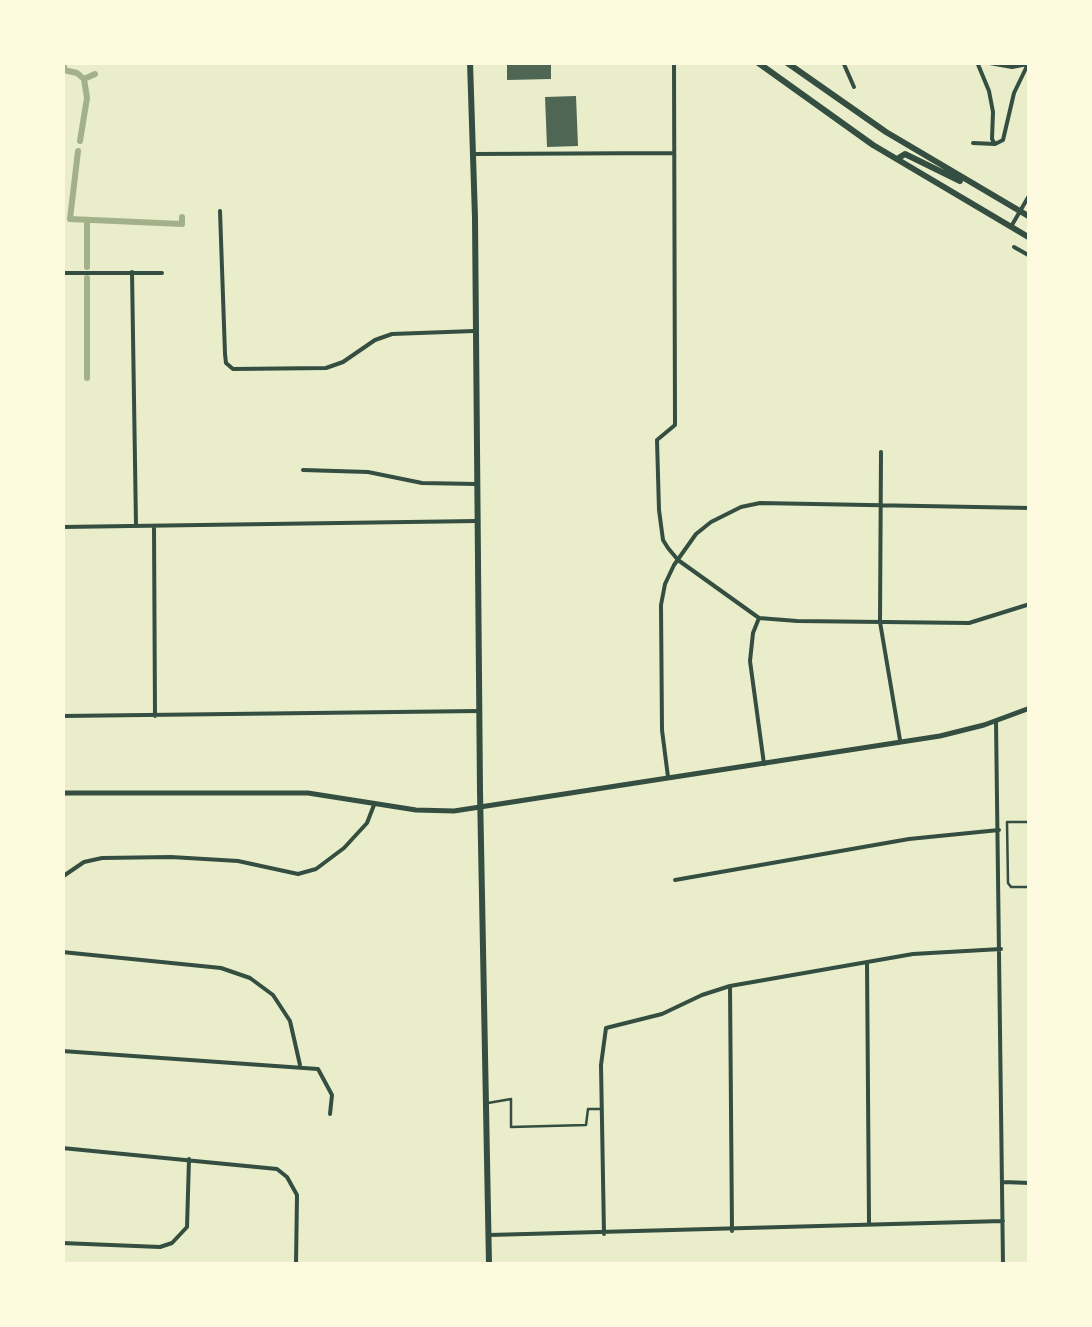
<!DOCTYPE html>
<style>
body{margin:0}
#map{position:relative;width:1092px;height:1327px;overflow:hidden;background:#e9edc9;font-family:Lato,sans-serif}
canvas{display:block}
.frame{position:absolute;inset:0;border:65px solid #fefae0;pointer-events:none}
</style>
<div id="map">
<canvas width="1092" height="1327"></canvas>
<div class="frame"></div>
</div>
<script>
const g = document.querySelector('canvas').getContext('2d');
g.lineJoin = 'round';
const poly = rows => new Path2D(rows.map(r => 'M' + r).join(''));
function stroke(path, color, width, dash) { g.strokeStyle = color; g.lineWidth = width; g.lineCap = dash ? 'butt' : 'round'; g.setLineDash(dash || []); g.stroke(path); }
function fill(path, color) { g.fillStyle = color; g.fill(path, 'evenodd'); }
stroke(poly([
 [64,62,64,70,77,73,84,79],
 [80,141,87,98,84,79,95,74],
 [78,151,70,219,182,224,182,217],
 [87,221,87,267],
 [87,278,87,378]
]), '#a3b18a', 6);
fill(poly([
 [507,62,551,62,551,79,507,80],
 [576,96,578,146,547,147,545,97]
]), '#4f6655');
stroke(poly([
 [1030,822,1007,822,1008,883,1011,887,1030,887]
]), '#344e41', 2.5);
stroke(poly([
 [488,1103,511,1099,511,1127,586,1125,588,1109,601,1109]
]), '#344e41', 2.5);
stroke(poly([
 [674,62,675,425,657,440,659,510,663,540,668,548,678,560,759,618,797,621,969,623,1030,604],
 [843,62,854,87],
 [977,62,989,91,993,112,992,139,995,144],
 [984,62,1012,67,1028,64],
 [973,143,995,144],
 [995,144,1003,140,1014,93,1029,62],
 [474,154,674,153],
 [220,211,225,354,226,363,233,369,326,368,343,362,375,340,392,334,474,331],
 [1012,225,1030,194],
 [1014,247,1030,256],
 [132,272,136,525],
 [62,273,162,273],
 [881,452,880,622,900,740],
 [303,470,368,472,422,483,476,484],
 [154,526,155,716],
 [62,527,477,521],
 [759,618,753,633,750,661,764,764],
 [62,716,479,711],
 [996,721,1003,1264],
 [668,777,662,730,661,605,665,584,674,565,696,534,711,522,741,507,760,503,1030,508],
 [62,877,84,862,102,858,171,857,238,861,298,874,316,869,344,848,367,823,374,805],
 [675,880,909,839,999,830],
 [62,952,221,968,250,978,273,995,290,1021,300,1065],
 [867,962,869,1222],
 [730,986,732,1231],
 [62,1051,318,1069,332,1095,330,1114],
 [62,1148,277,1169,287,1177,297,1195,296,1264],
 [1003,1182,1030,1183],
 [604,1234,601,1065,606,1028,662,1014,702,995,730,986,913,954,1001,949],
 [489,1235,1003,1221],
 [62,1243,160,1247,172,1243,187,1227,189,1159]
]), '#344e41', 4);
stroke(poly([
 [62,793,308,793,416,810,454,811,940,736,984,725,1030,708]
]), '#344e41', 5);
stroke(poly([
 [470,62,475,218,480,791,489,1264],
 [757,62,873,145,1030,238],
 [786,62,886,132,1030,217],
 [897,159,905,154,960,181]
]), '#344e41', 6);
</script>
